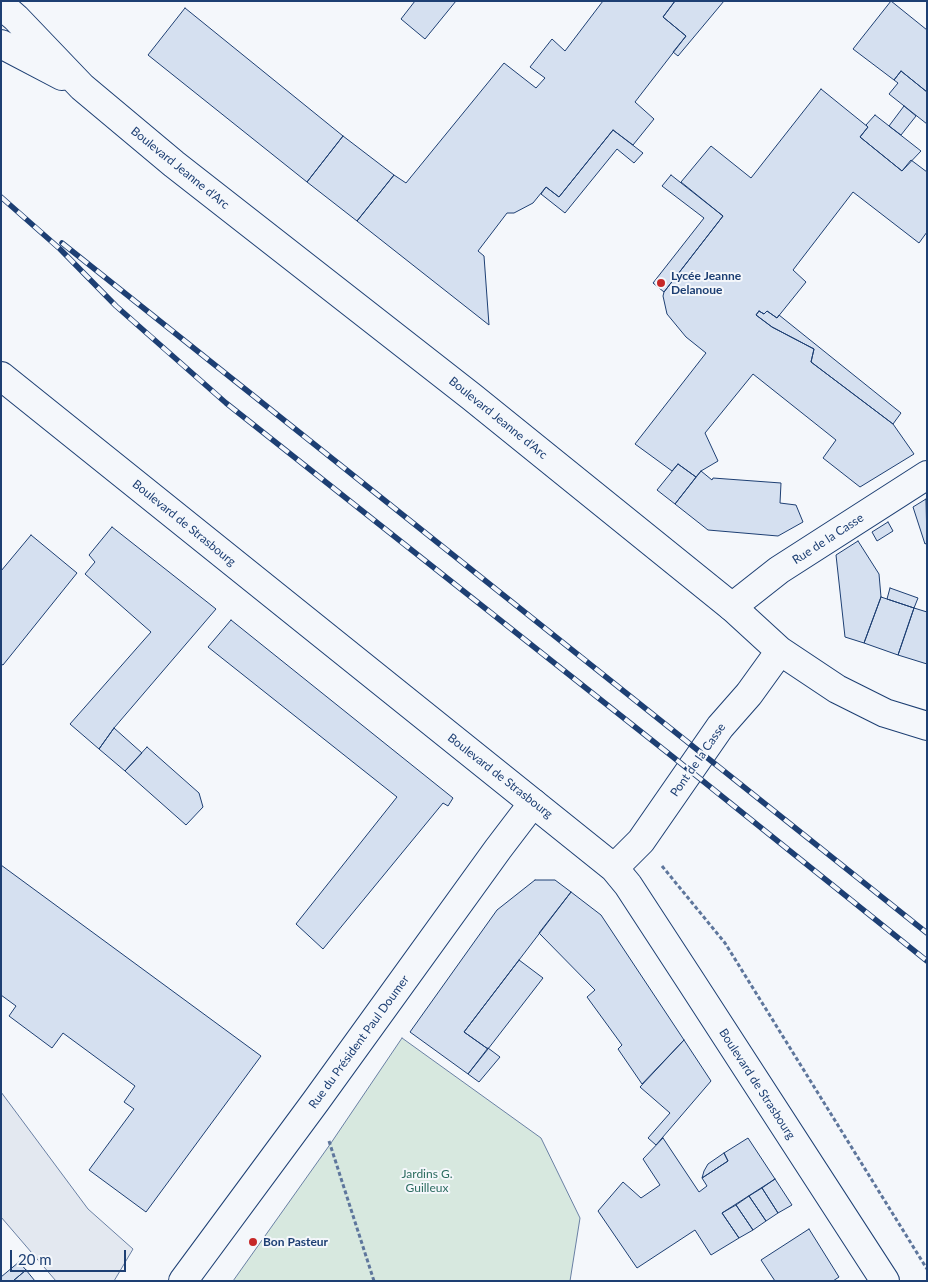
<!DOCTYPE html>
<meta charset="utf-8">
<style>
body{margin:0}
#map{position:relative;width:928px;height:1282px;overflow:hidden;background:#f4f7fb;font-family:Lato,sans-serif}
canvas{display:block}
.frame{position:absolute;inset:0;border:2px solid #1d3f73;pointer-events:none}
.scale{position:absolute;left:10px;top:1250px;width:116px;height:22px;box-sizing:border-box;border:2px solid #1d3f73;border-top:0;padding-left:6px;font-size:15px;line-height:18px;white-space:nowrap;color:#1d3f73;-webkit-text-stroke:4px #f4f7fb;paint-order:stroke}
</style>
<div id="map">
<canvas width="928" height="1282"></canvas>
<div class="frame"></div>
<div class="scale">20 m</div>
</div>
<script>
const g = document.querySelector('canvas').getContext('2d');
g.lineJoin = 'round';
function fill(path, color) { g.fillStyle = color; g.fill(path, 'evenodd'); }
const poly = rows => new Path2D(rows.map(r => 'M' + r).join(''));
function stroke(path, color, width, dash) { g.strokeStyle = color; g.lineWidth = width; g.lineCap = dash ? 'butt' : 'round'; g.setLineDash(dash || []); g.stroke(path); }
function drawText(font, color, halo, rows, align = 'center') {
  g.font = font + ' Lato,sans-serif'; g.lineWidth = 4; g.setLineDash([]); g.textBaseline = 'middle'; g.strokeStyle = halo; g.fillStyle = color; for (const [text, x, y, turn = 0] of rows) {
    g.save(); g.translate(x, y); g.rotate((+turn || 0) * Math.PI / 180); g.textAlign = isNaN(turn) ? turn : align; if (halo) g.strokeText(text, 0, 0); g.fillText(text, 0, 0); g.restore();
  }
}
const green = poly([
 [402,1038,541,1138,580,1218,570,1281,233,1281,331,1143,402,1038]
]);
fill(green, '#d7e8df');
stroke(green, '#687fa3', 1);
const parking = poly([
 [1,1092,88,1209,133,1249,114,1281,56,1281,1,1217,1,1092]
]);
fill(parking, '#e3e8f0');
stroke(parking, '#687fa3', 1);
const building = poly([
 [415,1,456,1,425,39,401,19,415,1],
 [603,1,675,1,663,17,686,36,635,102,654,119,633,145,613,130,559,197,546,187,533,203,514,213,507,213,478,251,484,256,489,325,357,221,394,175,406,183,504,63,536,88,545,78,530,67,552,39,565,51,603,1],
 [675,1,724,1,678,56,673,52,686,36,663,17,675,1],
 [891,1,927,30,927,92,901,71,894,80,853,49,891,1],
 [185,8,343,136,307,182,148,55,185,8],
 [901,71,927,92,927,124,889,94,898,83,894,80,901,71],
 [821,89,868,127,860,137,902,171,911,160,927,172,927,232,919,243,853,192,793,270,806,282,777,318,767,311,764,314,759,311,756,315,772,327,814,349,811,362,893,424,914,454,860,487,823,458,836,440,753,374,705,433,718,461,701,471,696,477,678,464,672,471,635,444,706,353,686,337,667,314,663,296,664,292,723,216,681,182,711,146,751,178,821,89],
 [904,106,916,116,901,135,889,126,904,106],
 [875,115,921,151,902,171,860,137,868,127,866,125,875,115],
 [613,130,643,153,634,163,617,149,565,213,541,194,546,187,559,197,613,130],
 [343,136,394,175,357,221,307,182,343,136],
 [671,175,723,216,664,292,653,283,704,218,662,186,671,175],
 [759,311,764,314,767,311,777,318,779,315,901,413,893,424,811,362,814,349,772,327,756,315,759,311],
 [678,464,696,477,675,504,657,490,678,464],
 [701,471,712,480,713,478,781,483,780,503,796,505,803,522,778,536,708,530,675,504,701,471],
 [926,499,927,543,925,544,913,507,926,499],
 [888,522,893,531,877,541,872,532,888,522],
 [112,527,216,609,114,728,99,749,70,724,151,632,85,574,95,562,89,555,112,527],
 [31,535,77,573,3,665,1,664,1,571,31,535],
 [858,541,879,574,881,597,864,643,845,637,836,555,858,541],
 [890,588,918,598,914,608,887,599,890,588],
 [881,597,914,608,898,655,864,643,881,597],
 [914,608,927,612,927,664,898,655,914,608],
 [231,620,453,798,448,806,443,803,323,949,296,924,397,797,208,647,231,620],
 [114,728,142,753,125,771,99,749,114,728],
 [147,747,199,793,203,807,186,825,125,771,147,747],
 [1,865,261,1056,146,1212,89,1170,134,1109,124,1102,135,1086,63,1033,52,1048,9,1016,16,1006,1,995,1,865],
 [535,880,555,880,571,892,464,1032,488,1049,468,1074,410,1032,497,910,535,880],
 [571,892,601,915,684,1040,642,1084,618,1049,622,1045,587,997,595,990,539,933,571,892],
 [519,960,543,978,488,1049,464,1032,519,960],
 [684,1040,711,1081,656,1145,648,1138,670,1113,640,1087,684,1040],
 [488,1048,500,1057,479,1082,468,1074,488,1048],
 [663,1138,699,1192,707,1186,702,1178,728,1161,724,1153,748,1138,775,1179,722,1213,739,1238,711,1255,695,1230,637,1268,598,1211,623,1182,641,1198,660,1185,643,1159,663,1138],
 [724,1153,728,1161,702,1178,704,1171,708,1164,724,1153],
 [775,1179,792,1205,778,1213,762,1188,775,1179],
 [762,1188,778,1213,766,1221,749,1196,762,1188],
 [749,1196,766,1221,753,1230,736,1205,749,1196],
 [736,1205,753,1230,739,1238,722,1213,736,1205],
 [809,1229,839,1277,833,1281,775,1281,761,1260,809,1229],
 [19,1262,26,1270,13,1281,1,1281,1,1277,19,1262],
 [26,1270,35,1281,13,1281,26,1270]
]);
fill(building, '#d5e0f0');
stroke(building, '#1d3f73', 1);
const street = poly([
 [732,607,779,570,927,475],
 [183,1281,316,1101,498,849,533,803]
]);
const secondary = poly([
 [1,5,16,18,82,87,174,164,472,397,732,607,780,651,837,689,885,713,927,726],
 [1,44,62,76],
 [1,376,614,868,628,885,690,980,885,1281],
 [614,868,641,841,720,727,749,694,780,651]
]);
stroke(street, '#1d3f73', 30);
stroke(secondary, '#1d3f73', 30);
stroke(poly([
 [662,866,725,943,927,1269],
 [329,1141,374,1281]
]), '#5e769c', 3, [4, 2.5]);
stroke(street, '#f4f7fb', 28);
stroke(secondary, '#f4f7fb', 28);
const rail = poly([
 [1,197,60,249,116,306,226,403,673,757,927,961],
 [62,243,927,933]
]);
stroke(rail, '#1d3f73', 5.5);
stroke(rail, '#f4f7fb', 4, [11]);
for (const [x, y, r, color] of [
 [661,283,5,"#c62828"],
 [253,1242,5,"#c62828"]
]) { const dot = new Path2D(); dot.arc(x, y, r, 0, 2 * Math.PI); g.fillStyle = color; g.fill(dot); stroke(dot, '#f4f7fb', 2); }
drawText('12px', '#1d3f73', '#f4f7fb', [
 ["Boulevard Jeanne d’Arc",180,168,39],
 ["Boulevard Jeanne d’Arc",498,418,39],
 ["Boulevard de Strasbourg",184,523,39],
 ["Rue de la Casse",828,539,-33],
 ["Pont de la Casse",698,760,-55],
 ["Boulevard de Strasbourg",500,776,38],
 ["Rue du Président Paul Doumer",359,1042,-54],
 ["Boulevard de Strasbourg",757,1084,57]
]);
drawText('bold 12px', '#1d3f73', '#f4f7fb', [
 ["Lycée Jeanne",671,276],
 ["Delanoue",671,290],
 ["Bon Pasteur",263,1242]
], 'left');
drawText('12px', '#2c6c60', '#f4f7fb', [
 ["Jardins G.",427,1174],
 ["Guilleux",427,1188]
]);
</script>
